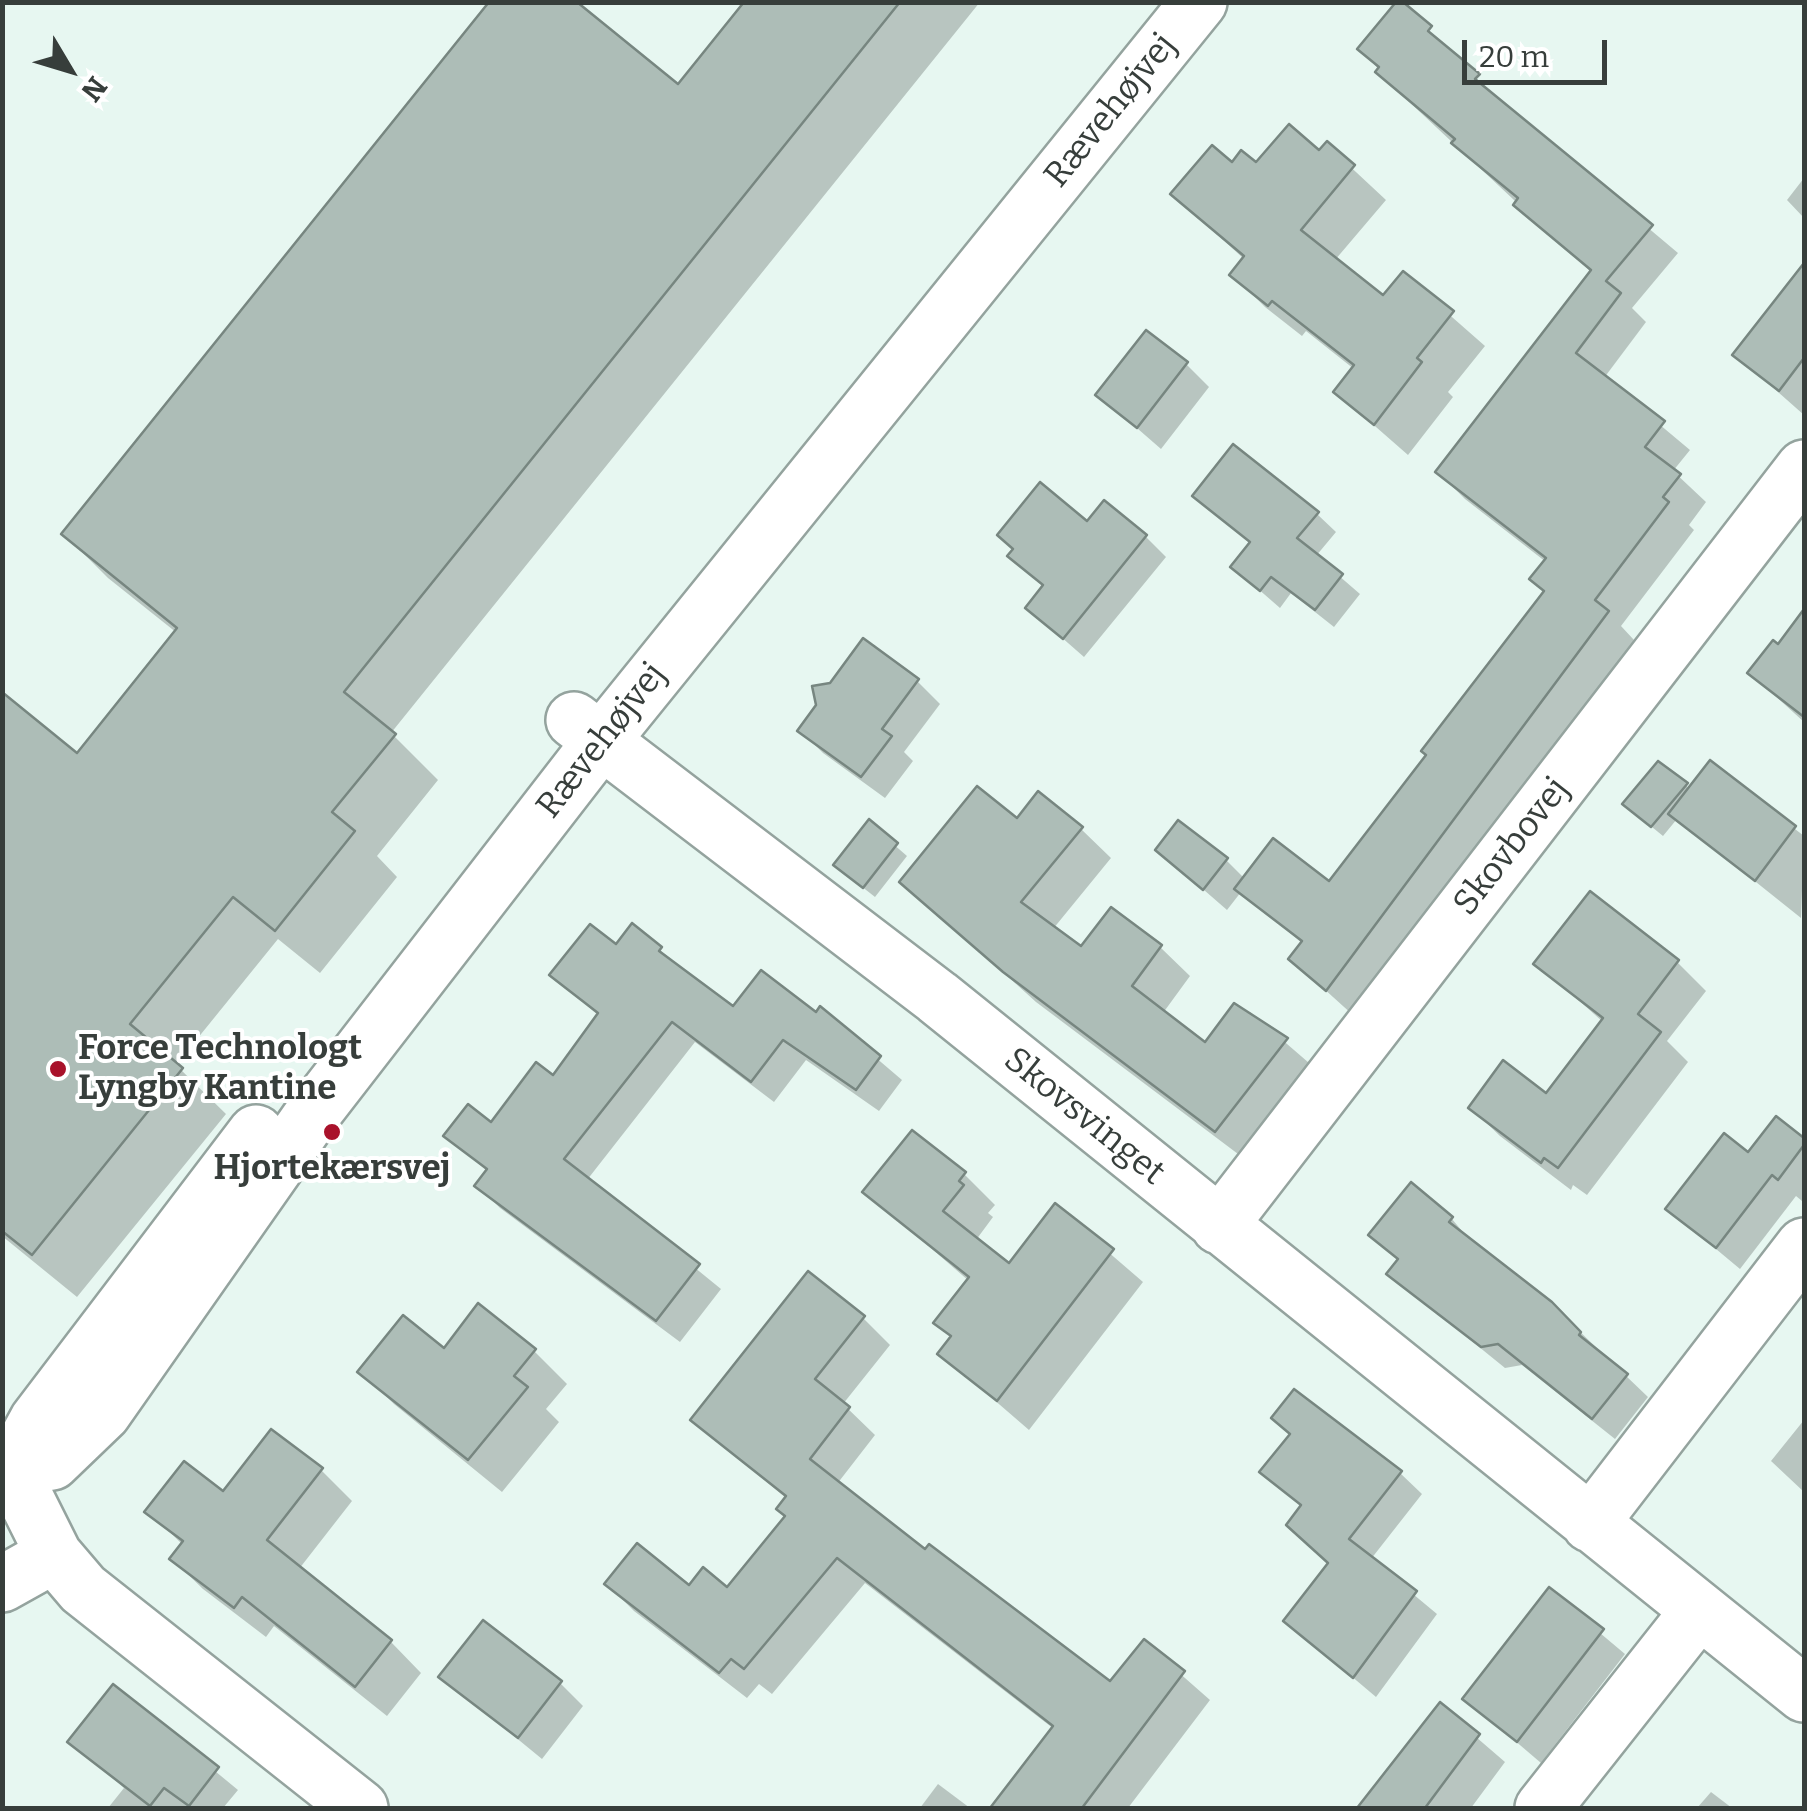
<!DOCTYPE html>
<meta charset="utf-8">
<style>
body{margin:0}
#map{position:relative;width:1807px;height:1811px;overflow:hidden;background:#e7f7f1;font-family:Bitter,serif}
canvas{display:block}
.frame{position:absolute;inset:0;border:5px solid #373e3b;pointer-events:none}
.north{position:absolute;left:20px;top:20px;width:100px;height:100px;-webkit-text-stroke:8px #fff;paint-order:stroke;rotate:128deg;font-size:28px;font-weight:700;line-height:40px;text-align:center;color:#373e3b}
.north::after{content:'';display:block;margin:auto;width:35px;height:45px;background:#373e3b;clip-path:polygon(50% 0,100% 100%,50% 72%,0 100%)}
.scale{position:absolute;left:1462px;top:40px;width:145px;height:45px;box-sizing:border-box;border:5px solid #373e3b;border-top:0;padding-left:12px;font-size:30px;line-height:35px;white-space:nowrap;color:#373e3b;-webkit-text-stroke:8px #fff;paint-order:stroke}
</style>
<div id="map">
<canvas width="1807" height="1811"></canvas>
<div class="frame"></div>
<div class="north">N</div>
<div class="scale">20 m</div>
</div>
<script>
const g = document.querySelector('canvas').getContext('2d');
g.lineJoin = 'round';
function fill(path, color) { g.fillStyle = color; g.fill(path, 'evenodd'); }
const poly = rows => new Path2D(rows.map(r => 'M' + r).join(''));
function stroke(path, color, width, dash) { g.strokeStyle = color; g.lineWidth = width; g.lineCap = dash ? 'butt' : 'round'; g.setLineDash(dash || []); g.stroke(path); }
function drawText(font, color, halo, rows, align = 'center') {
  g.font = font + ' Bitter,serif'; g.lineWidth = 8; g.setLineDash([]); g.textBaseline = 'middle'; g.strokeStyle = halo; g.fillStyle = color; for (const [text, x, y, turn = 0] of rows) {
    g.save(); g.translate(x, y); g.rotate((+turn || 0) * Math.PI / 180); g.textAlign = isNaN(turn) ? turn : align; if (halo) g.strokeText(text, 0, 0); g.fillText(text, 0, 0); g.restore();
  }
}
fill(poly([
 [747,2,980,2,391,733,438,780,377,856,397,877,320,973,278,939,176,1065,226,1114,77,1297,2,1236,2,848,177,633,108,578,64,534,679,87],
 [1399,2,1502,105,1678,253,1632,308,1646,322,1604,378,1690,450,1673,471,1706,502,1689,525,1694,530,1621,626,1634,640,1354,1016,1291,959,1303,944,1241,892,1227,910,1158,850,1226,860,1245,879,1330,885,1429,755,1546,593,1546,562,1465,499,1438,472,1592,273,1405,98,1360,49],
 [1327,145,1386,200,1335,260,1384,299,1403,274,1485,346,1448,392,1453,397,1408,455,1336,392,1354,369,1306,331,1302,336,1265,307,1232,274,1244,259,1173,194,1232,165,1256,166,1319,153],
 [1804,178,1804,218,1787,200],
 [1804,267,1804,415,1735,354],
 [1186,364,1209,387,1161,449,1099,395],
 [1195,496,1317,514,1336,532,1316,556,1360,594,1334,627,1291,593,1280,608,1233,567,1251,544],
 [1087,524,1146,537,1166,557,1084,657,1028,608,1045,587,1011,556],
 [1804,613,1804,722,1750,673,1779,647],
 [917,681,940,704,904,752,913,761,885,798,823,753,801,731],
 [1710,763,1804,836,1801,918,1677,819,1663,836,1636,814,1686,785,1690,790],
 [1017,822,1081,829,1111,858,1053,929,1081,950,1160,947,1190,976,1163,1013,1205,1045,1250,1012,1316,1069,1246,1160,1036,1002,902,881],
 [869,823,907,856,875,897,847,875],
 [1590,895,1677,962,1706,991,1667,1041,1688,1062,1587,1195,1573,1185,1571,1190,1500,1136,1471,1108,1547,1096,1603,1022,1537,963],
 [632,927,733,1010,816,1015,820,1010,902,1080,879,1111,806,1060,774,1102,695,1042,587,1180,721,1289,680,1342,500,1208,477,1185,488,1172,447,1136,492,1125,554,1079,599,1016,552,975,616,947],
 [1776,1120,1804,1141,1804,1197,1802,1201,1796,1196,1740,1269,1668,1209,1748,1155],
 [964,1174,995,1205,988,1213,993,1217,976,1240,1009,1266,1056,1207,1143,1282,1029,1430,941,1354,953,1339,936,1323,969,1281,866,1192],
 [1452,1219,1472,1243,1551,1304,1648,1397,1615,1439,1522,1365,1505,1368,1389,1274,1399,1261,1372,1235],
 [863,1318,890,1345,843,1404,875,1435,837,1484,1111,1684,1144,1642,1210,1700,1128,1808,993,1808,1054,1729,865,1583,772,1694,759,1684,747,1698,634,1611,607,1584,727,1590,787,1517,787,1499,694,1420],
 [444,1351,534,1351,567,1384,546,1409,559,1422,502,1492,394,1404,361,1371],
 [1804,1420,1804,1492,1771,1461],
 [321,1470,352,1501,299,1569,391,1642,421,1673,387,1716,274,1626,266,1637,203,1589,172,1559,183,1545,148,1511],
 [1263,1471,1400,1473,1422,1494,1371,1559,1437,1614,1376,1697,1286,1621,1331,1564,1303,1508],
 [1550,1591,1625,1654,1541,1763,1466,1699],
 [442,1677,560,1683,583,1706,542,1759],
 [113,1687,238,1790,223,1808,108,1808,124,1788,71,1741],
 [1440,1706,1505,1762,1471,1808,1363,1808],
 [938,1784,970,1808,920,1808],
 [1711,1792,1732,1808,1697,1808]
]), '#0003');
const building = poly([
 [489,2,577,2,678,84,744,2,900,2,344,692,396,734,332,812,355,831,275,931,233,897,130,1024,183,1068,32,1255,2,1231,2,692,77,753,177,628,61,534,489,2],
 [1396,2,1403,2,1432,26,1428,31,1480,74,1475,79,1653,225,1606,281,1621,293,1576,353,1665,421,1645,447,1681,474,1663,497,1669,502,1595,600,1609,611,1326,991,1288,959,1302,941,1234,889,1273,838,1329,881,1426,755,1421,751,1544,591,1529,579,1546,558,1435,472,1591,270,1513,205,1518,198,1451,143,1455,139,1375,72,1379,67,1357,49,1396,2],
 [1289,124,1319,150,1327,141,1355,165,1301,230,1383,295,1403,271,1454,311,1417,358,1422,362,1374,425,1333,392,1354,365,1272,301,1268,306,1229,275,1244,256,1170,194,1212,145,1232,162,1241,150,1256,162,1289,124],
 [1804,263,1804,358,1779,391,1732,355,1804,263],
 [1146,330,1188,362,1137,428,1095,395,1146,330],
 [1233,444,1319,512,1297,538,1343,574,1315,610,1271,577,1260,591,1230,567,1250,542,1192,496,1233,444],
 [1040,482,1087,521,1104,500,1147,535,1063,639,1025,608,1043,585,1007,556,1013,549,997,535,1040,482],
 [1804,609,1804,717,1747,673,1773,640,1778,644,1804,609],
 [863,638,919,679,882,729,892,736,861,777,797,731,816,705,812,686,830,683,863,638],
 [1710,760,1796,826,1755,881,1668,814,1710,760],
 [1658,761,1688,783,1651,827,1622,804,1658,761],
 [977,786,1017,818,1038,791,1083,827,1021,902,1081,946,1111,907,1162,945,1132,986,1205,1042,1234,1003,1288,1038,1215,1132,1003,972,899,882,977,786],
 [869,819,898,843,863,888,833,865,869,819],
 [1178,820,1228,858,1203,890,1155,850,1178,820],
 [1590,891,1679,960,1638,1014,1661,1032,1558,1168,1544,1158,1541,1163,1468,1108,1503,1060,1546,1093,1603,1018,1533,964,1590,891],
 [632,923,662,947,659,951,733,1006,761,970,816,1012,820,1006,881,1056,856,1090,783,1040,751,1082,672,1022,564,1159,700,1264,656,1321,474,1186,487,1169,443,1136,468,1104,491,1122,536,1062,553,1075,598,1013,549,975,590,924,616,944,632,923],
 [1776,1116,1804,1138,1804,1145,1778,1180,1772,1175,1716,1248,1665,1209,1724,1133,1748,1152,1776,1116],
 [912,1130,966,1172,959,1181,964,1185,943,1211,1009,1263,1055,1203,1114,1249,997,1401,937,1354,951,1336,933,1323,969,1277,862,1192,912,1130],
 [1411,1182,1453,1217,1449,1222,1552,1302,1581,1332,1579,1335,1628,1374,1592,1419,1498,1344,1481,1347,1386,1274,1398,1259,1368,1235,1411,1182],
 [808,1271,865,1316,815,1379,850,1407,810,1459,925,1549,929,1544,1110,1681,1144,1639,1185,1671,1082,1808,990,1808,1053,1726,837,1558,744,1669,731,1659,719,1673,604,1584,637,1543,689,1585,703,1567,727,1587,785,1516,776,1509,786,1496,690,1420,808,1271],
 [478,1303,536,1349,514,1376,528,1387,468,1460,357,1372,403,1315,444,1348,478,1303],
 [1294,1389,1402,1471,1349,1539,1417,1591,1353,1678,1283,1621,1328,1563,1286,1525,1301,1505,1259,1472,1290,1434,1271,1418,1294,1389],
 [271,1429,323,1468,267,1540,392,1640,355,1687,242,1597,234,1608,169,1559,183,1541,144,1512,184,1461,223,1491,271,1429],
 [1549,1587,1604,1629,1517,1742,1462,1699,1549,1587],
 [483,1620,562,1681,518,1738,438,1677,483,1620],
 [113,1684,219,1767,189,1806,164,1788,150,1806,67,1742,113,1684],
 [1440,1702,1480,1734,1425,1808,1357,1808,1440,1702]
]);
fill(building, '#adbdb7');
stroke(building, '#778680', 2.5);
const minor = poly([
 [574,720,937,997,1804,1694],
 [1219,1226,1804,468],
 [11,1469,37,1421,256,1133],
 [11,1469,54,1555,83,1589,360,1808],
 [2,1471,52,1462,103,1413,314,1112,602,740,1199,2],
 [1590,1524,1804,1246],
 [2,1584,54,1555],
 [1543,1808,1698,1612]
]);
stroke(minor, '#94a39e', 60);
stroke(minor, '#fff', 55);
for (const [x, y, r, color] of [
 [58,1069,10,"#a9122b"],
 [332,1132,10,"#a9122b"]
]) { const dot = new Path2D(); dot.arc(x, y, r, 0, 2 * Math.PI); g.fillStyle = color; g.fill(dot); stroke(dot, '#fff', 4); }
drawText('35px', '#373e3b', '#fff', [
 ["Rævehøjvej",1111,111,-51],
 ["Rævehøjvej",602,741,-52],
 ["Skovbovej",1512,847,-52],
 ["Skovsvinget",1084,1117,39]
]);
drawText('bold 35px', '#373e3b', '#fff', [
 ["Force Technologt",78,1049],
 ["Lyngby Kantine",78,1089],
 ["Hjortekærsvej",332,1169,"center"]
], 'left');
</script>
